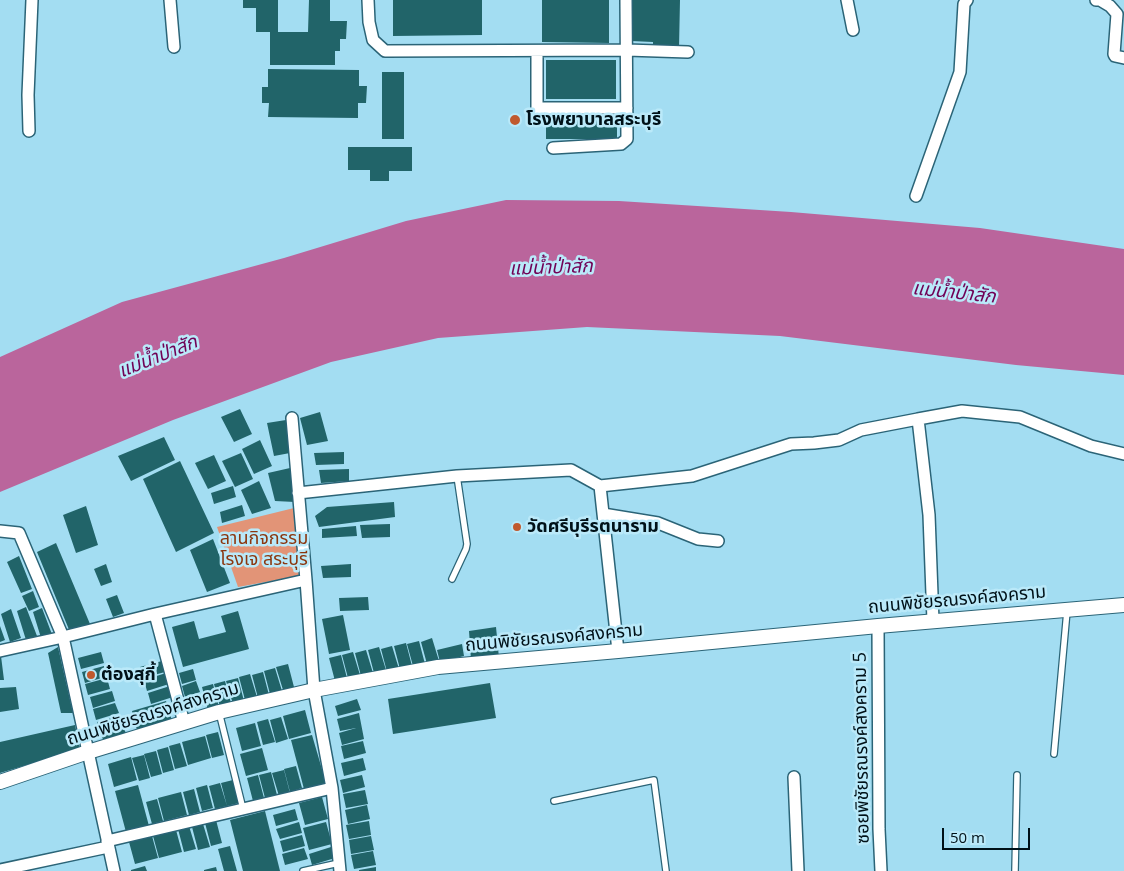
<!DOCTYPE html>
<meta charset="utf-8">
<style>
body{margin:0}
#map{position:relative;width:1124px;height:871px;overflow:hidden;background:#a3ddf2;font-family:"Open Sans",sans-serif}
canvas{display:block}
.scale{position:absolute;left:942px;top:828px;width:88px;height:22px;box-sizing:border-box;border:2px solid #001118;border-top:0;padding-left:6px;font-size:15px;line-height:18px;white-space:nowrap;color:#001118;-webkit-text-stroke:4px #bae9f9;paint-order:stroke}
</style>
<div id="map">
<canvas width="1124" height="871"></canvas>
<div class="scale">50 m</div>
</div>
<script>
const g = document.querySelector('canvas').getContext('2d');
g.lineJoin = 'round';
function fill(path, color) { g.fillStyle = color; g.fill(path, 'evenodd'); }
const poly = rows => new Path2D(rows.map(r => 'M' + r).join(''));
function stroke(path, color, width, dash) { g.strokeStyle = color; g.lineWidth = width; g.lineCap = dash ? 'butt' : 'round'; g.setLineDash(dash || []); g.stroke(path); }
function drawText(font, color, halo, rows, align = 'center') {
  g.font = font + ' "Open Sans","Noto Sans Thai",sans-serif'; g.lineWidth = 5; g.setLineDash([]); g.textBaseline = 'middle'; g.strokeStyle = halo; g.fillStyle = color; for (const [text, x, y, turn = 0] of rows) {
    g.save(); g.translate(x, y); g.rotate((+turn || 0) * Math.PI / 180); g.textAlign = isNaN(turn) ? turn : align; if (halo) g.strokeText(text, 0, 0); g.fillText(text, 0, 0); g.restore();
  }
}
fill(poly([
 [294,508,299,576,238,587,217,527]
]), '#e29477');
fill(poly([
 [506,200,619,201,791,212,980,228,1124,249,1124,375,1016,365,780,336,587,327,438,338,331,362,173,420,0,492,0,357,122,302,284,258,406,221]
]), '#ba659c');
fill(poly([
 [243,0,278,0,278,32,308,32,309,0,330,0,330,21,347,21,346,39,340,39,340,51,335,51,335,65,270,65,270,32,256,32,256,8,243,8],
 [393,0,482,0,482,35,393,36],
 [542,0,609,0,609,43,542,42],
 [632,0,680,0,679,48,653,48,653,42,631,41],
 [546,60,616,60,616,99,546,99],
 [268,69,359,70,359,86,367,86,366,103,358,103,358,118,268,117,269,103,262,103,262,87,268,87],
 [382,72,404,72,404,139,382,139],
 [546,115,617,116,617,139,546,139],
 [348,147,412,147,412,171,389,171,389,181,370,181,370,170,348,170],
 [240,409,252,434,234,442,221,417],
 [320,412,328,441,307,445,300,418],
 [286,420,290,453,274,456,267,423],
 [164,437,175,460,131,481,118,456],
 [260,440,272,466,254,474,242,449],
 [344,452,344,464,316,465,314,453],
 [241,453,253,479,235,487,222,461],
 [214,455,226,481,208,489,195,463],
 [180,461,214,533,176,552,143,479],
 [290,468,295,502,275,501,268,473],
 [349,469,349,481,321,483,319,470],
 [259,481,271,508,252,514,241,490],
 [233,486,236,497,214,504,211,493],
 [394,502,395,517,319,527,315,516,327,507],
 [242,505,245,516,222,523,220,512],
 [86,506,98,545,76,553,63,515],
 [390,524,390,537,362,538,360,525],
 [356,526,357,536,322,538,322,529],
 [213,539,230,583,207,592,190,550],
 [56,543,90,624,70,632,37,552],
 [19,556,32,589,21,593,7,562],
 [106,564,112,582,101,586,94,569],
 [351,564,351,577,323,578,321,566],
 [33,591,39,607,29,611,22,596],
 [117,595,124,613,113,617,106,599],
 [368,597,369,610,340,611,339,598],
 [26,607,37,636,26,640,17,611],
 [42,608,53,637,42,641,33,612],
 [11,609,21,638,10,642,1,614],
 [238,611,249,649,183,667,172,627,194,621,199,639,226,632,221,616],
 [343,615,350,650,329,654,322,619],
 [0,626,5,640,0,642],
 [496,627,499,658,471,660,469,631],
 [432,638,439,661,427,664,421,642],
 [419,641,425,664,413,666,407,644],
 [406,643,412,666,400,669,394,646],
 [462,644,464,656,440,662,437,650],
 [392,646,399,669,387,672,381,649],
 [58,647,73,713,61,713,48,653],
 [379,647,386,670,374,673,368,650],
 [366,650,373,673,361,676,355,653],
 [101,652,104,663,81,669,78,658],
 [353,652,360,675,348,678,342,655],
 [341,655,347,678,335,681,329,658],
 [0,656,1,656,4,680,0,680],
 [162,661,165,672,143,678,140,667],
 [288,664,294,687,283,690,276,667],
 [104,666,108,676,85,683,82,672],
 [275,668,282,691,270,694,264,671],
 [193,669,196,680,182,684,179,673],
 [263,672,269,695,258,698,252,675],
 [166,673,169,684,147,691,144,680],
 [250,674,257,697,245,700,239,677],
 [107,678,110,689,88,695,85,684],
 [238,678,244,701,233,704,226,681],
 [196,681,200,692,185,697,182,686],
 [225,681,231,703,220,707,214,684],
 [490,683,496,718,393,734,388,699],
 [213,684,219,707,208,710,202,687],
 [170,686,173,697,151,704,148,693],
 [16,687,19,709,0,712,0,688],
 [112,691,115,701,93,708,90,697],
 [200,694,203,705,189,710,186,699],
 [357,699,361,710,338,716,335,706],
 [166,701,173,724,138,734,132,711],
 [115,703,119,713,96,720,93,709],
 [305,710,311,733,289,739,283,716],
 [359,713,364,739,342,745,339,733,356,728,340,731,337,719],
 [119,716,122,726,100,733,97,722],
 [281,717,288,739,276,743,270,720],
 [268,719,275,742,263,745,257,722],
 [255,723,261,746,242,751,236,728],
 [75,725,80,749,0,773,0,742],
 [124,727,127,738,105,745,101,734],
 [218,732,224,755,212,758,206,735],
 [312,735,326,783,304,789,291,740],
 [205,736,211,758,188,765,182,742],
 [363,741,366,753,344,759,341,746],
 [180,743,187,766,175,769,169,746],
 [168,747,174,770,163,773,157,750],
 [262,748,268,770,246,776,240,754],
 [156,751,162,774,151,777,144,754],
 [144,755,150,778,139,781,132,758],
 [131,757,137,780,114,787,108,764],
 [363,758,366,770,344,776,341,763],
 [296,766,302,788,290,792,284,769],
 [284,770,290,793,279,796,272,773],
 [271,772,277,795,265,798,259,775],
 [258,775,264,798,253,801,247,778],
 [362,775,365,787,343,793,340,780],
 [233,780,239,803,227,806,221,783],
 [220,783,227,806,215,809,209,786],
 [138,785,149,826,126,832,115,791],
 [207,785,213,808,202,811,196,788],
 [194,789,200,812,189,815,183,792],
 [365,790,368,804,346,808,343,794],
 [181,792,187,815,164,821,158,798],
 [322,797,328,819,305,825,299,803],
 [157,799,163,821,152,824,146,802],
 [367,805,370,819,348,824,345,810],
 [295,809,298,820,276,826,273,815],
 [265,811,280,871,243,871,230,820],
 [216,820,222,843,211,846,205,823],
 [369,821,371,835,349,839,346,825],
 [299,822,302,833,280,839,276,829],
 [326,822,332,844,309,850,303,828],
 [203,824,210,847,198,850,192,827],
 [189,826,196,849,184,852,178,829],
 [176,830,182,852,159,858,153,836],
 [302,835,305,846,283,852,280,841],
 [152,836,158,858,135,864,129,842],
 [371,836,374,850,351,854,349,840],
 [230,846,237,871,224,871,218,849],
 [331,847,335,858,312,865,309,854],
 [304,848,308,859,285,865,282,854],
 [373,851,376,865,354,869,351,855],
 [145,866,147,871,131,871,131,870],
 [216,867,217,871,204,871,204,870],
 [376,867,376,871,359,871,359,870]
]), '#216469');
const service = poly([
 [452,579,466,549,467,544,457,476],
 [219,712,243,809],
 [1054,754,1067,611],
 [554,801,654,780,666,871],
 [303,871,339,863],
 [1015,871,1017,775]
]);
const minor = poly([
 [170,0,174,47],
 [368,0,369,22,373,40,385,51,627,50,688,52],
 [847,0,853,30],
 [1096,0,1100,0,1110,6,1117,14,1114,54,1115,56,1124,58],
 [537,51,537,108,627,108],
 [29,131,28,95,32,0],
 [553,148,621,144,627,139,626,0],
 [916,196,960,72,964,4,967,0],
 [292,418,306,580,314,690,332,788,340,871],
 [918,419,962,411,1020,417,1091,446,1124,454],
 [600,486,692,476,791,444,814,443,839,440,861,430,918,419,929,515,933,621],
 [298,493,457,476,571,470,600,486,618,651],
 [603,514,658,523,698,539,718,541],
 [0,531,19,533,63,637,114,871],
 [155,614,184,723],
 [878,626,879,829,881,871],
 [0,651,63,637,155,614,306,580],
 [794,777,798,871],
 [107,841,332,788],
 [0,870,108,847]
]);
const tertiary = poly([
 [0,782,88,752,219,712,314,690,438,667,618,651,878,626,1124,605]
]);
stroke(service, '#2b6477', 8);
stroke(minor, '#2b6477', 14);
stroke(tertiary, '#2b6477', 16);
stroke(service, '#fff', 5.5);
stroke(minor, '#fff', 11);
stroke(tertiary, '#fff', 14);
for (const [x, y, r, color] of [
 [515,120,6,"#c0592e"],
 [517,527,5,"#c0592e"],
 [91,675,5,"#c0592e"]
]) { const dot = new Path2D(); dot.arc(x, y, r, 0, 2 * Math.PI); g.fillStyle = color; g.fill(dot); stroke(dot, '#bae9f9', 2); }
drawText('bold 18px', '#001118', '#bae9f9', [
 ["โรงพยาบาลสระบุรี",526,120],
 ["วัดศรีบุรีรตนาราม",527,527],
 ["ต๋องสุกี้",101,675]
], 'left');
drawText('18px', '#8b360e', '#bae9f9', [
 ["ลานกิจกรรม",264,539],
 ["โรงเจ สระบุรี",264,560]
]);
drawText('18px', '#001118', '#bae9f9', [
 ["ถนนพิชัยรณรงค์สงคราม",957,600,-5],
 ["ถนนพิชัยรณรงค์สงคราม",554,638,-5],
 ["ถนนพิชัยรณรงค์สงคราม",153,714,-17],
 ["ซอยพิชัยรณรงค์สงคราม 5",862,748,-91]
]);
drawText('italic 19px', '#700256', '#bae9f9', [
 ["แม่น้ำป่าสัก",551,268,-2],
 ["แม่น้ำป่าสัก",954,293,6],
 ["แม่น้ำป่าสัก",158,357,-22]
]);
</script>
